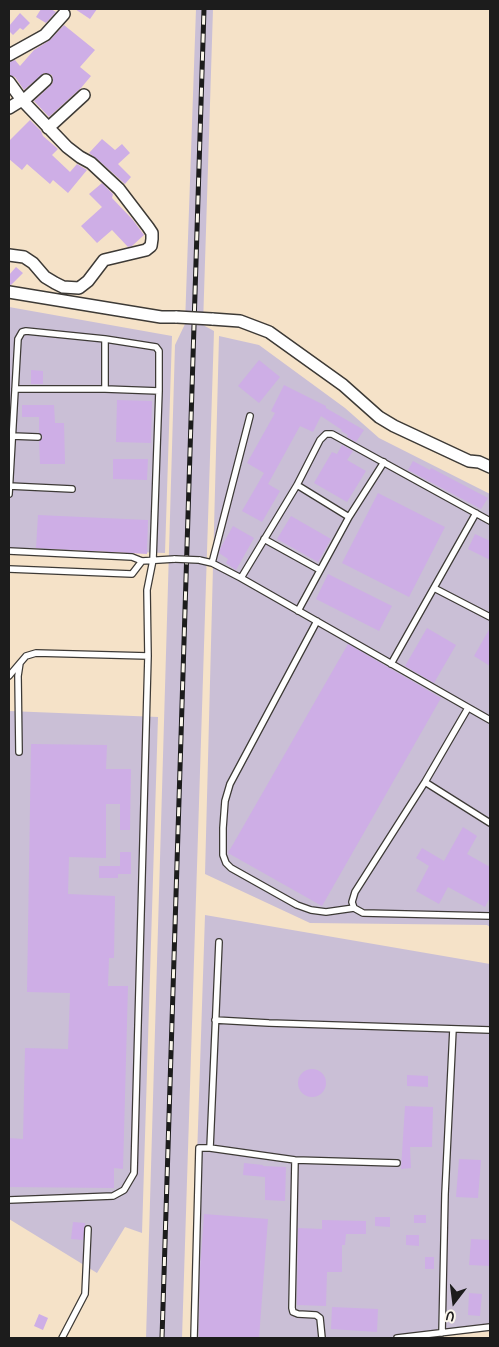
<!DOCTYPE html>
<style>
body{margin:0}
#map{position:relative;width:499px;height:1347px;overflow:hidden;background:#f5e2c8;font-family:"Patrick Hand",sans-serif}
canvas{display:block}
.frame{position:absolute;inset:0;border:10px solid #1c1c1c;pointer-events:none}
.north{position:absolute;left:429px;top:1277px;width:50px;height:50px;-webkit-text-stroke:4px #fbf7ec;paint-order:stroke;rotate:195deg;font-size:14px;font-weight:700;line-height:20px;text-align:center;color:#1c1c1c}
.north::after{content:'';display:block;margin:auto;width:18px;height:22px;background:#1c1c1c;clip-path:polygon(50% 0,100% 100%,50% 72%,0 100%)}
</style>
<div id="map">
<canvas width="499" height="1347"></canvas>
<div class="frame"></div>
<div class="north">U</div>
</div>
<script>
const g = document.querySelector('canvas').getContext('2d');
g.lineJoin = 'round';
function fill(path, color) { g.fillStyle = color; g.fill(path, 'evenodd'); }
const poly = rows => new Path2D(rows.map(r => 'M' + r).join(''));
function stroke(path, color, width, dash) { g.strokeStyle = color; g.lineWidth = width; g.lineCap = dash ? 'butt' : 'round'; g.setLineDash(dash || []); g.stroke(path); }
fill(poly([
 [196,9,213,9,203,325,214,331,182,1338,146,1338,175,345,185,324],
 [9,307,172,336,165,553,9,548],
 [219,336,259,345,345,408,379,438,490,494,490,927,487,925,310,923,205,874],
 [9,711,158,717,142,1233,125,1227,97,1273,9,1219],
 [205,915,490,964,490,1331,425,1338,191,1338]
]), '#cabfd6');
fill(poly([
 [41,9,51,9,56,12,46,23,36,17],
 [75,9,97,9,90,19],
 [20,13,30,23,23,30,20,28,13,35,9,31,9,26],
 [64,25,95,50,80,67,91,76,81,88,49,117,34,101,51,85,53,82,52,75,44,73,24,90,15,77,9,75,9,62,15,60,20,66,34,50,50,40],
 [30,120,41,131,43,136,58,149,52,155,70,172,77,164,87,170,68,193,53,180,50,184,27,164,22,170,9,159,9,141],
 [102,139,115,150,122,144,130,153,118,164,131,177,125,184,96,158,89,153],
 [102,183,113,194,112,198,133,220,144,235,132,246,128,247,112,230,97,243,81,226,102,207,89,194],
 [16,267,23,273,11,285,9,285,9,275],
 [259,360,280,377,259,403,238,386],
 [31,370,43,371,43,384,31,384],
 [284,385,326,406,326,408,364,430,356,442,347,437,348,435,341,431,342,430,321,416,313,432,300,426,268,484,280,491,262,522,242,511,264,473,247,463,275,413,271,411],
 [117,400,152,401,151,443,116,442],
 [22,405,54,405,55,423,64,423,65,464,40,464,39,441,43,437,39,433,39,417,22,417],
 [342,445,353,451,347,460,366,471,347,502,314,483,332,452,337,454],
 [113,459,148,459,147,480,113,479],
 [413,461,430,470,431,468,488,498,481,509,408,470],
 [378,493,445,527,409,597,342,563],
 [38,515,148,520,147,554,36,548],
 [291,516,331,539,318,562,277,539],
 [233,526,254,538,236,570,226,563,228,559,219,553,221,547],
 [475,534,490,541,490,560,468,549],
 [328,574,392,606,379,631,316,599],
 [427,628,456,645,434,683,405,666],
 [490,628,490,666,474,656],
 [348,644,441,698,322,906,228,853],
 [31,744,107,745,106,769,131,769,130,830,120,830,120,804,106,804,106,858,69,857,68,894,115,896,114,958,109,958,108,986,128,986,123,1169,114,1168,114,1188,9,1187,9,1138,23,1139,25,1048,68,1049,70,993,27,992],
 [463,827,477,836,467,854,490,867,490,897,485,907,448,887,439,904,416,891,429,866,416,858,422,848,444,861],
 [120,852,131,852,131,874,118,874,118,878,99,878,99,866,120,866],
 '298 1083a14 14 0 1 1 28 0a14 14 0 1 1-28 0Z',
 [407,1075,428,1076,428,1087,407,1086],
 [405,1106,433,1107,432,1147,410,1147,411,1168,401,1169],
 [459,1159,481,1160,478,1198,456,1197],
 [244,1163,263,1165,263,1166,286,1167,285,1201,265,1200,265,1177,243,1175],
 [204,1214,268,1219,259,1338,199,1337,200,1269],
 [414,1215,426,1215,426,1223,414,1223],
 [375,1217,390,1217,390,1227,375,1226],
 [322,1220,366,1221,366,1234,346,1234,345,1245,342,1245,342,1272,327,1272,326,1306,297,1305,298,1228,322,1229],
 [73,1222,85,1223,83,1240,71,1239],
 [406,1235,419,1235,419,1246,406,1245],
 [471,1239,490,1240,490,1266,469,1265],
 [425,1257,434,1257,434,1269,425,1269],
 [469,1293,482,1294,480,1316,468,1315],
 [332,1307,378,1309,377,1332,331,1329],
 [39,1314,48,1318,43,1330,34,1326]
]), '#ceaee6');
const lane = poly([
 [105,339,105,389],
 [15,389,105,389,159,391],
 [12,436,38,437],
 [297,485,349,517],
 [9,486,72,489],
 [9,494,18,339,22,332,26,331,105,339,156,347,159,351,159,391,153,560,147,590,148,656,134,1173,124,1190,113,1196,9,1200],
 [264,539,320,570],
 [9,551,132,557,142,561,175,559],
 [199,560,212,563,241,578,490,720],
 [212,563,250,416],
 [9,569,132,574,142,561],
 [241,578,297,485,320,440,326,434,332,434,490,521],
 [434,588,490,617],
 [298,611,349,517,384,462],
 [317,621,230,784,225,801,223,828,223,855,226,863,231,868,297,905,311,910,326,912,354,908],
 [391,664,476,513],
 [9,676,20,663],
 [468,708,425,782,355,892,352,902,354,908,363,913,490,916],
 [19,752,18,676,20,663,26,656,36,653,148,656],
 [425,782,490,823],
 [215,1020,269,1023,490,1030],
 [210,1148,295,1160,397,1163],
 [295,1160,292,1308,293,1312,298,1314,316,1315,320,1318,322,1338],
 [442,1333,445,1194,453,1029],
 [62,1338,85,1294,88,1229],
 [194,1338,199,1148,210,1148,219,942],
 [397,1338,490,1327]
]);
const street = poly([
 [9,55,45,35,64,14],
 [9,82,22,100,67,147,80,157,91,163,119,189,148,227,152,233,152,239,151,246,146,250,104,260,88,281,79,288,63,287,55,283,45,277,33,263,24,257,9,255],
 [23,101,46,80],
 [9,108,22,100],
 [48,128,84,95],
 [9,292,161,317,177,317],
 [212,319,240,321,269,332,343,385,379,417,394,426,469,461,479,462,490,467]
]);
stroke(lane, '#3d3a36', 8);
stroke(street, '#3d3a36', 14);
stroke(lane, '#fff', 5.5);
stroke(street, '#fff', 11);
const rail = poly([
 [162,1338,204,9]
]);
stroke(rail, '#1c1c1c', 5);
stroke(rail, '#fbf7ec', 3, [9]);
const laneBridge = poly([
 [175,559,199,560]
]);
const streetBridge = poly([
 [177,317,212,319]
]);
stroke(laneBridge, '#3d3a36', 8, []);
stroke(streetBridge, '#3d3a36', 14, []);
stroke(laneBridge, '#fff', 5.5);
stroke(streetBridge, '#fff', 11);
</script>
